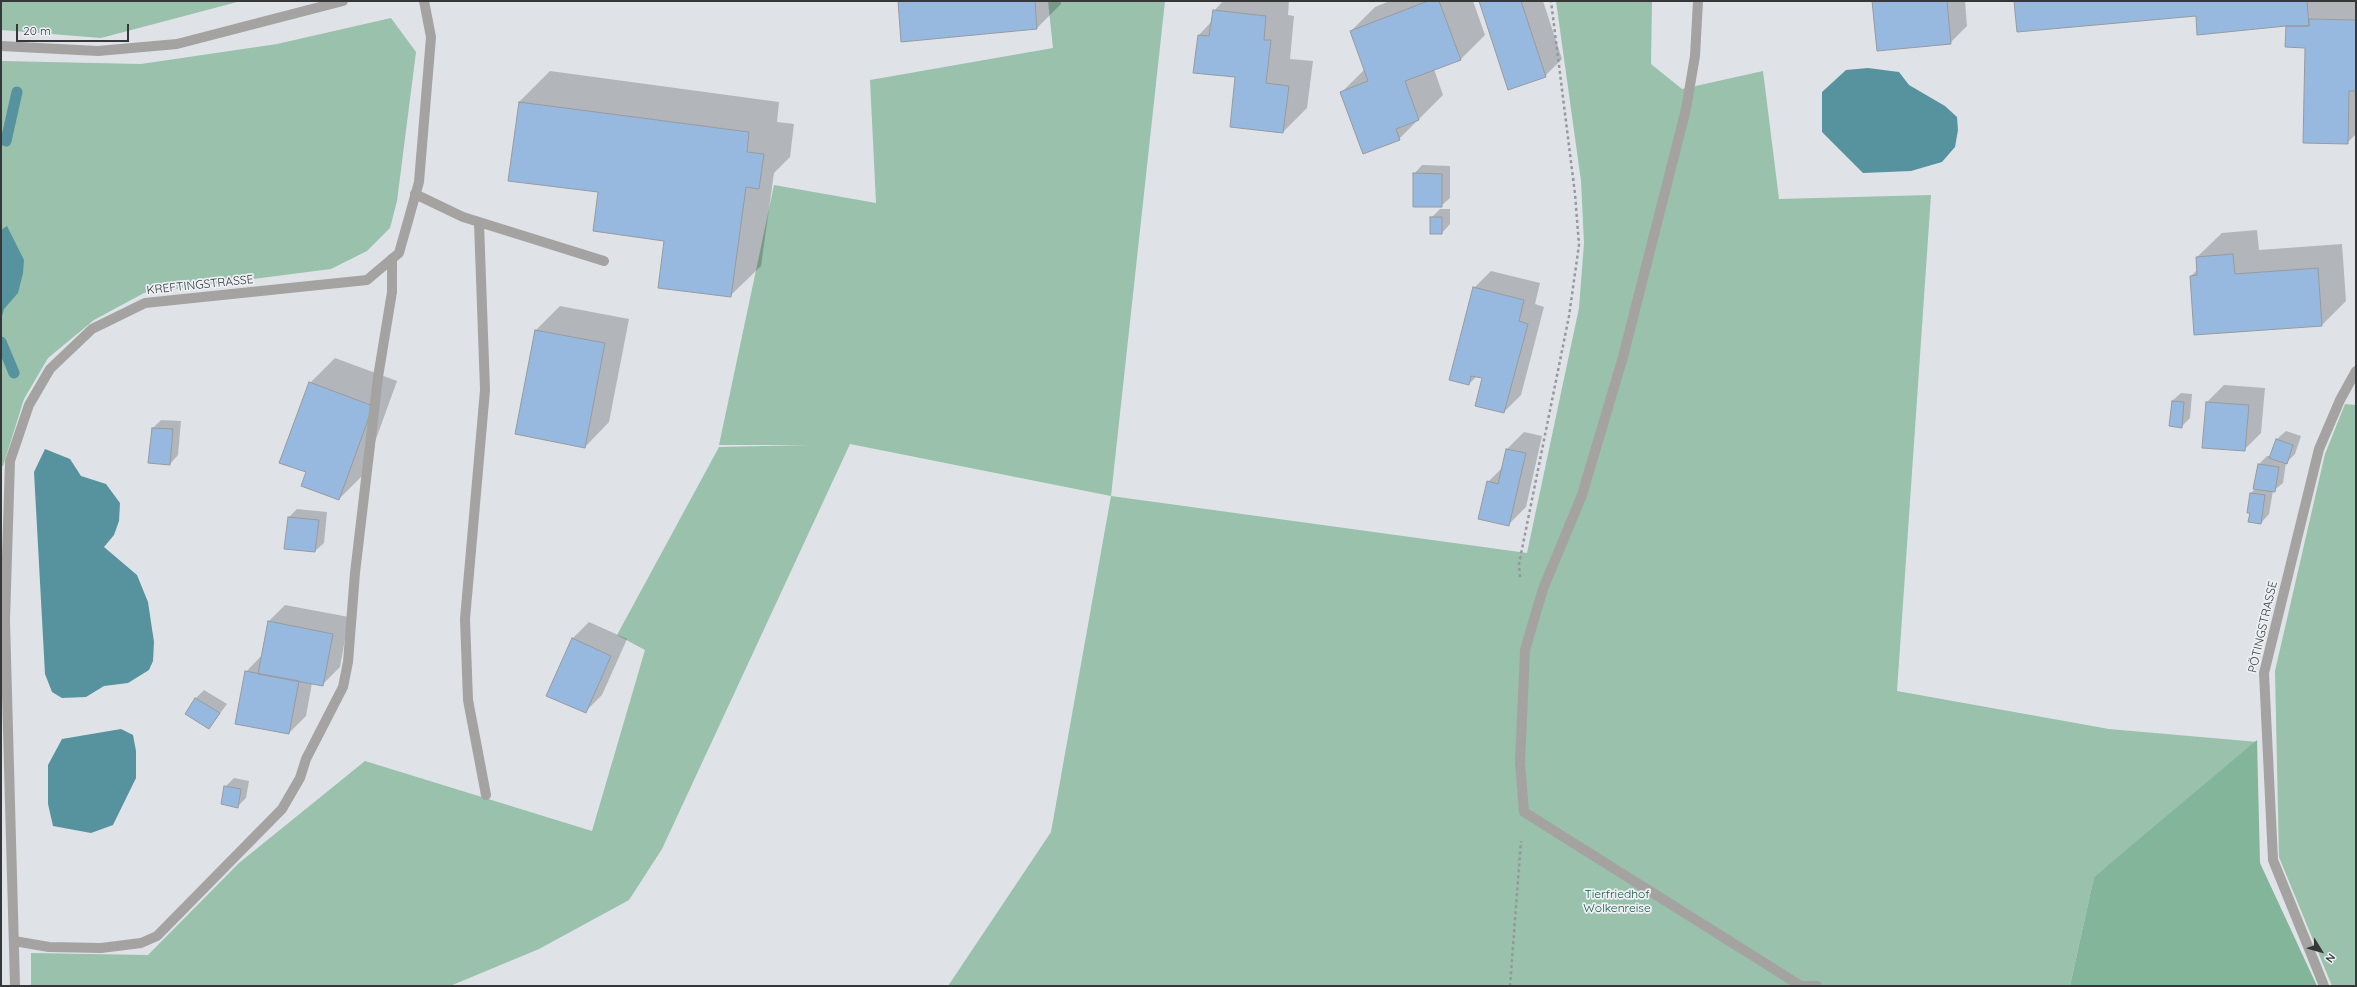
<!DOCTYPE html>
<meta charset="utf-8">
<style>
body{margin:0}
#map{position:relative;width:2357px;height:987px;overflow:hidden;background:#dfe3e8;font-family:Quicksand,sans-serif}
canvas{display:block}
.frame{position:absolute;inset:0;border:2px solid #363739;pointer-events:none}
.north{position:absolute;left:2301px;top:931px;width:40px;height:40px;-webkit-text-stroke:3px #edf1f6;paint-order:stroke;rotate:127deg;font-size:11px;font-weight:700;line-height:16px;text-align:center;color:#363739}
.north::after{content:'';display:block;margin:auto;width:14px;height:18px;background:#363739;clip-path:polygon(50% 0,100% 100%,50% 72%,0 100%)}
.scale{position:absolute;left:16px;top:24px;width:113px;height:18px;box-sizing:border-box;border:2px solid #363739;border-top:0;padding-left:5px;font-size:12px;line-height:14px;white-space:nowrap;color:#363739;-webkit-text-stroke:3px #edf1f6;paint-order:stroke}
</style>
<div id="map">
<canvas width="2357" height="987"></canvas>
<div class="frame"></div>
<div class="north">N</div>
<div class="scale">20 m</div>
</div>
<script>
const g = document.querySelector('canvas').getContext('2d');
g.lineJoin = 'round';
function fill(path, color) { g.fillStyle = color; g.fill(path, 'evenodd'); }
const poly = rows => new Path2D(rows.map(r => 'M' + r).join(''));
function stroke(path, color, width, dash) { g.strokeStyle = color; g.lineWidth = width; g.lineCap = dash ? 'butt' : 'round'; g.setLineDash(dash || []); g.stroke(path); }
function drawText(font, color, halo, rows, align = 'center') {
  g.font = font + ' Quicksand,sans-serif'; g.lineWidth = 3.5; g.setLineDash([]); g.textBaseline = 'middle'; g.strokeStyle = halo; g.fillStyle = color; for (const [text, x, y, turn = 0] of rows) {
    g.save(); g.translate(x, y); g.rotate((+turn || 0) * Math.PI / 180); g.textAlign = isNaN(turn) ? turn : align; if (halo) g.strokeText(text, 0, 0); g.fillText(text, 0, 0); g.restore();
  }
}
fill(poly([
 [1,1,241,1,101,38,1,30],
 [1048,1,1165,1,1111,496,1527,553,1579,308,1584,243,1581,181,1556,1,1652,1,1651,64,1682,89,1763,71,1779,199,1931,195,1897,691,2109,729,2258,742,2094,877,2070,986,948,986,1051,832,1111,496,850,444,662,849,629,900,539,949,450,986,31,986,31,953,148,955,239,863,365,761,592,831,645,650,617,635,719,447,810,445,719,445,774,185,876,203,870,80,1053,48],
 [391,18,416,52,397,201,390,228,367,251,331,269,144,293,94,320,48,358,24,399,3,466,1,466,1,61,141,64,277,44],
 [2345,404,2356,405,2356,986,2332,986,2279,857,2275,671,2325,454]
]), '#99c1ab');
fill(poly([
 [2257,740,2260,863,2317,986,2070,986,2094,877]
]), '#83b59b');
fill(poly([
 [1868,68,1899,72,1909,85,1945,106,1957,117,1958,130,1955,147,1942,162,1911,171,1863,173,1822,132,1822,92,1846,70],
 [7,226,24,260,23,273,18,293,4,309,1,320,1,230],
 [45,449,70,459,81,476,106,484,120,503,119,521,114,535,104,547,137,575,148,602,154,642,153,661,149,670,128,683,104,686,86,697,62,698,52,692,45,674,34,472],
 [121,729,133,735,136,751,136,778,113,825,91,833,53,826,48,804,48,765,62,739]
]), '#56939f');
fill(poly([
 [899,1,1061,1,1061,4,1037,28],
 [1223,1,1289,1,1288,15,1294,16,1290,59,1313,61,1307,108,1283,132,1237,76,1195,72,1199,35,1212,21,1214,11],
 [1390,1,1473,1,1485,35,1461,59,1434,69,1443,95,1399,139,1341,93,1365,69,1351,31,1375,7],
 [1480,1,1543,1,1562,59,1545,76],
 [1873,1,1965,1,1967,26,1950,43],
 [2015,1,2356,1,2356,134,2347,143,2306,47,2287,24],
 [550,71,779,102,777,122,794,124,790,157,774,173,761,266,730,296,666,240,599,191,510,180,519,102],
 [1422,165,1450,166,1450,198,1441,206,1414,174],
 [1440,209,1450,209,1450,224,1442,233,1431,218],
 [2257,230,2259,250,2342,244,2346,301,2322,325,2191,276,2198,269,2197,257,2222,233],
 [1491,271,1540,283,1535,304,1544,307,1521,395,1504,412,1483,377,1477,376,1469,384,1474,288],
 [560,306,629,319,609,422,585,447,536,330],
 [335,358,397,381,363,475,339,499,307,472,310,383],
 [2224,385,2265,388,2261,433,2244,450,2203,447,2207,402],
 [2181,393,2192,394,2190,418,2181,427,2172,401],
 [161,420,181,421,178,455,170,464,153,428],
 [2286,431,2301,436,2295,454,2286,463,2283,483,2273,491,2269,514,2261,523,2251,513,2251,493,2256,488,2254,488,2259,464,2267,456,2271,456,2277,439],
 [1524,432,1542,436,1526,507,1509,524,1488,482,1504,466,1507,449],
 [297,509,327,512,324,543,315,551,285,548,289,517],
 [285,605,349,617,340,667,323,684,312,683,306,716,289,733,246,672,262,655,268,622],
 [589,622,627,639,602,695,585,712,572,639],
 [204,690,227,704,209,728,186,714,196,698],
 [234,778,249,781,246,798,238,806,225,787]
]), '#0003');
stroke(poly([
 [6,141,17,92],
 [1,342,14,373]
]), '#56939f', 11);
const building = poly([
 [898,1,1035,1,1037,29,901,42,898,1],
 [1428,1,1439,1,1461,60,1405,81,1419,120,1396,129,1400,140,1363,154,1340,92,1368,81,1350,31,1428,1],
 [1479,1,1521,1,1546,77,1508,90,1479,1],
 [1872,1,1947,1,1951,44,1877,51,1872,1],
 [2014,1,2307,1,2309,26,2286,26,2197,35,2196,16,2017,32,2014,1],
 [1213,10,1266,16,1264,40,1271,40,1266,83,1289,86,1283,133,1230,127,1235,77,1193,73,1198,35,1209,36,1213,10],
 [2309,19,2356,20,2356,91,2349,91,2348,144,2303,143,2305,48,2285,47,2286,26,2309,26,2309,19],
 [519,102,749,132,747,152,764,154,759,189,746,187,731,297,658,288,664,241,593,231,598,192,508,181,519,102],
 [1413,173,1442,174,1442,207,1413,207,1413,173],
 [1430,217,1442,217,1442,234,1430,234,1430,217],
 [2233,254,2235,274,2318,268,2322,326,2194,335,2190,276,2197,275,2196,257,2233,254],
 [1473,287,1524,300,1519,321,1528,324,1504,413,1475,406,1482,378,1471,376,1469,385,1449,380,1473,287],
 [535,330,605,343,585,448,515,434,535,330],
 [309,382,373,406,339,500,301,486,306,472,279,463,309,382],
 [2172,401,2184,402,2182,428,2169,426,2172,401],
 [2206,402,2249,405,2245,451,2202,448,2206,402],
 [152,428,173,429,170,465,148,463,152,428],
 [2276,439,2293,445,2287,464,2269,458,2276,439],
 [1506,449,1526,453,1509,526,1478,519,1487,481,1498,484,1506,449],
 [2258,464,2279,467,2275,492,2253,489,2258,464],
 [2250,493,2265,495,2261,524,2248,522,2250,513,2247,513,2250,493],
 [288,517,319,520,315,552,284,549,288,517],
 [268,621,333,634,323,686,258,674,268,621],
 [572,638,611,656,586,713,546,696,572,638],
 [245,671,299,681,289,734,235,724,245,671],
 [195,698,220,713,209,729,185,714,195,698],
 [224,786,241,789,238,808,221,804,224,786]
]);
fill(building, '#98b9df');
stroke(building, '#969a9f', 1);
stroke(poly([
 [1520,577,1519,564,1569,316,1579,245,1575,194,1551,1],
 [1510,986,1521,841]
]), '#96989c', 2.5, [3, 3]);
stroke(poly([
 [1698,1,1695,56,1686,109,1623,357,1582,495,1543,589,1525,650,1520,763,1524,812,1801,986,1817,986],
 [415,194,463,217,604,261],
 [479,223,485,390,465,619,468,700,486,795],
 [14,941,49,947,101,948,141,943,157,936,282,809,300,778,306,759,343,687,348,662,355,573,378,377,392,292,392,259]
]), '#a5a3a1', 10);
stroke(poly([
 [1,46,98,51,177,44,343,1],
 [15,986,5,620,10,461,29,405,50,369,92,329,145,303,367,280,399,253,419,182,431,37,424,1],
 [2324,986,2273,860,2264,673,2319,449,2340,400,2356,371]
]), '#a5a3a1', 10);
drawText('12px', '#363739', '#edf1f6', [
 ["KREFTINGSTRASSE",200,285,-6],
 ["PÖTINGSTRASSE",2263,627,-77]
]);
drawText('12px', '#17553b', '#edf1f6', [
 ["Tierfriedhof",1617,894],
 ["Wolkenreise",1617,908]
]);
</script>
